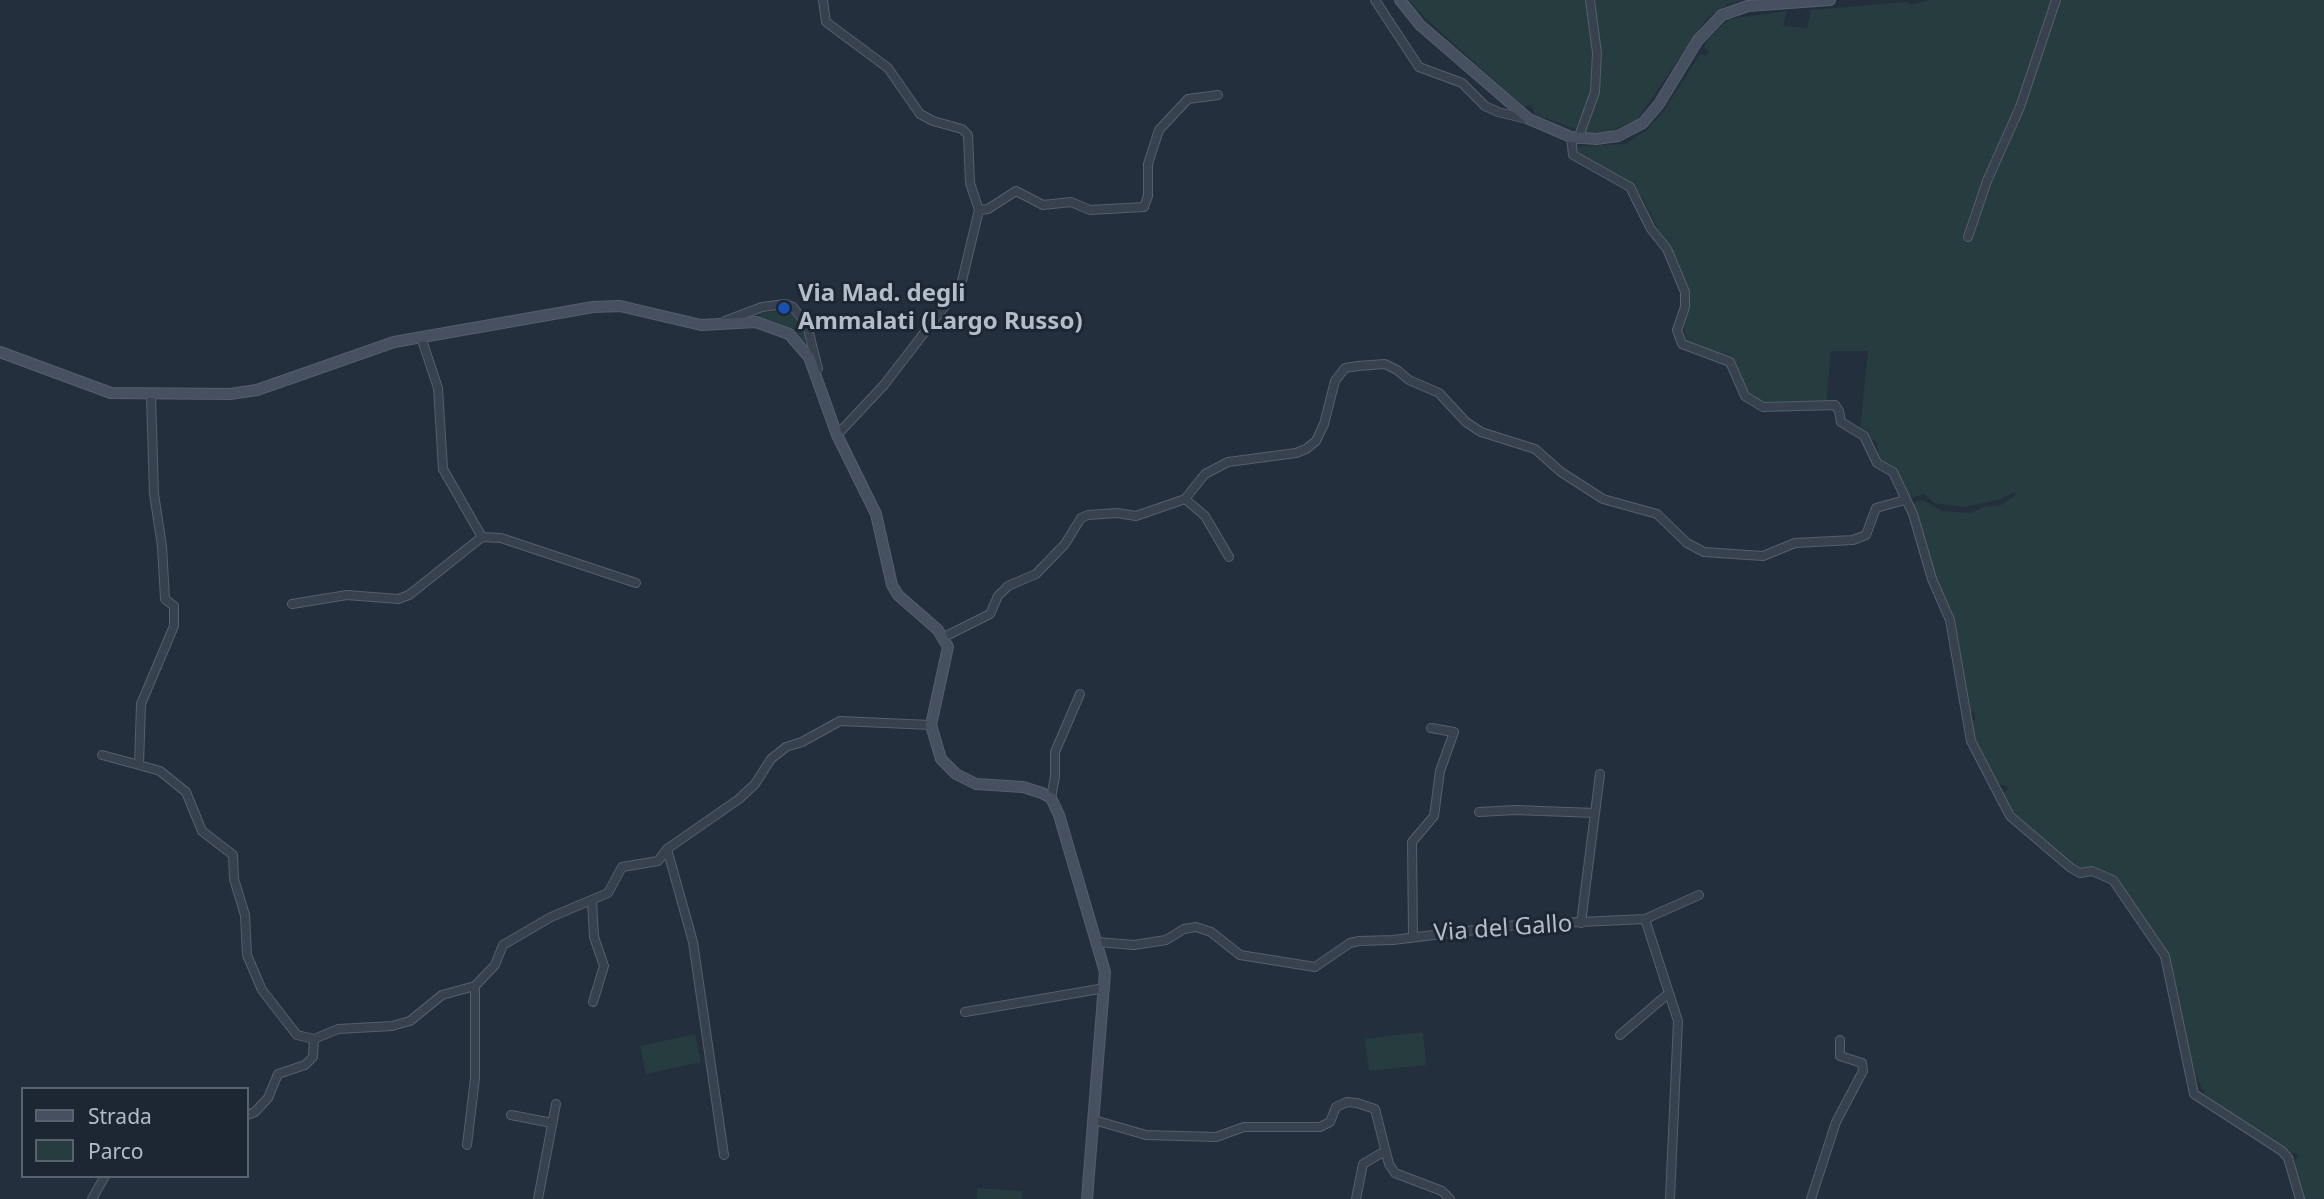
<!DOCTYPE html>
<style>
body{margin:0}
#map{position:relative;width:2324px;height:1199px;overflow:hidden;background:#242f3e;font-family:"Noto Sans",sans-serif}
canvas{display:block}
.legend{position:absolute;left:21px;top:1087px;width:228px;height:91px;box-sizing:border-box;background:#1d2633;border:2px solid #59626f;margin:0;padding:9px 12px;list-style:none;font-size:21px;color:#b4bcc9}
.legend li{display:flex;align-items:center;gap:14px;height:35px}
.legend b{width:35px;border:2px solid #59626f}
</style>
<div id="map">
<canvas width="2324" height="1199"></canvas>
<ul class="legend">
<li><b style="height:9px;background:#465061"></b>Strada</li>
<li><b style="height:19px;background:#263c3f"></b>Parco</li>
</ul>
</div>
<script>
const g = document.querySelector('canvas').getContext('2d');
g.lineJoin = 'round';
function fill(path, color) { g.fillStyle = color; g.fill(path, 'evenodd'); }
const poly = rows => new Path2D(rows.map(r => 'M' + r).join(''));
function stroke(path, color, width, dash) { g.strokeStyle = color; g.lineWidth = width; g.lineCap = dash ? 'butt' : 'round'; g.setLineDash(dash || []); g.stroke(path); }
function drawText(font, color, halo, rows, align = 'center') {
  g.font = font + ' "Noto Sans",sans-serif'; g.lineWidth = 6; g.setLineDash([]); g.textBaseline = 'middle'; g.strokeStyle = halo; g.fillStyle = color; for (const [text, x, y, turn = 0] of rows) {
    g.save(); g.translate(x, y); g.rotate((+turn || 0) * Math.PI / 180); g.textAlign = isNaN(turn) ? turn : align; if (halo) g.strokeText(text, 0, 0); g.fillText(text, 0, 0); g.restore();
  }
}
fill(poly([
 [1409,0,1588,0,1594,52,1592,90,1578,130,1535,114,1531,105,1524,107,1423,16],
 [1593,0,1745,0,1728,4,1707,18,1637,120,1609,132,1584,133,1597,91],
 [1929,0,2052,0,2047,15,2055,17,2059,0,2324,0,2324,1199,2304,1199,2293,1162,2298,1157,2297,1153,2289,1153,2207,1098,2192,1067,2168,955,2130,903,2117,877,2094,866,2079,869,2024,826,2001,793,2008,790,2007,786,1998,784,1974,741,1971,721,1975,720,1975,713,1970,711,1913,503,1923,500,1942,511,1971,513,1983,507,2001,505,2017,494,2014,492,1998,500,1963,507,1934,503,1924,494,1910,498,1907,495,1895,470,1879,460,1877,442,1860,431,1868,351,1831,351,1826,403,1764,403,1747,394,1735,360,1728,355,1687,342,1683,323,1690,302,1689,291,1643,199,1632,185,1577,152,1578,147,1583,146,1625,144,1647,130,1665,109,1700,54,1706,56,1709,51,1703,47,1710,37,1729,19,1787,11,1783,26,1807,28,1811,10,1908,2,1910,5],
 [781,310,794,314,804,327,808,343,779,323,760,317,760,313],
 [1423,1032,1426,1065,1369,1071,1365,1039],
 [695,1034,701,1062,646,1074,640,1046],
 [977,1188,1023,1191,1022,1199,977,1199]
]), '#263c3f');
const street = poly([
 [823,0,826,22,888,68,920,114,933,121,962,129,968,135,970,183,979,210,961,285,884,385,837,435],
 [1375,0,1419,67,1462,83,1485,106,1498,112,1527,119],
 [1571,137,1573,155,1630,187,1651,229,1667,249,1685,292,1685,307,1677,330,1682,344,1730,362,1745,396,1763,407,1835,405,1839,411,1841,422,1864,436,1877,463,1893,472,1913,514,1932,579,1950,620,1971,741,2010,816,2071,868,2080,873,2092,871,2113,880,2165,956,2194,1094,2282,1151,2288,1158,2300,1199],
 [1578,139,1595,92,1597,53,1590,0],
 [979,210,988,209,1016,191,1043,205,1071,202,1090,210,1144,207,1148,196,1148,164,1159,130,1188,99,1218,95],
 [1968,237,1987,181,2020,107,2056,0],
 [725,321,762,307,785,304,793,307,807,325,818,369],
 [421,337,438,388,443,469,482,537],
 [151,395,154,494,162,546,165,599,174,606,174,626,141,704,139,765,160,771,186,792,202,831,233,855,234,879,245,915,247,955,262,990,297,1035,314,1039],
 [1185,499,1205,516,1229,557],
 [292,604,347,595,398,599,409,595,482,537,501,538,636,583],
 [944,637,990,614,998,596,1008,586,1036,574,1065,544,1081,518,1088,515,1117,513,1136,516,1185,499,1205,474,1228,462,1296,453,1306,449,1316,441,1324,424,1335,381,1345,368,1358,366,1385,364,1397,370,1409,380,1439,393,1466,422,1481,432,1535,449,1561,472,1603,499,1657,514,1687,543,1704,552,1763,556,1795,543,1853,540,1866,535,1876,508,1905,500],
 [102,755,139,765],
 [1051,798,1055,776,1055,752,1080,694],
 [1479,812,1515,810,1595,813],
 [667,849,693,942,724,1155],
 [592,901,594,937,604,966,593,1002],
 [1645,919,1699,895],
 [1581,923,1600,774],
 [1413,936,1412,842,1434,816,1440,771,1454,732,1431,728],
 [1097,942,1134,945,1166,940,1184,929,1196,927,1211,932,1240,955,1315,967,1350,943,1359,941,1393,940,1516,925,1645,919,1678,1021,1670,1199],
 [965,1012,1105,988],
 [1620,1035,1669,993],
 [247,1115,255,1112,268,1098,278,1074,305,1065,313,1057,314,1039,338,1029,392,1026,410,1021,442,995,475,986,495,965,503,945,551,917,608,893,622,867,658,861,667,849,739,799,755,784,771,759,786,747,802,742,840,721,931,725],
 [511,1115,552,1123],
 [1094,1120,1146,1135,1216,1137,1244,1127,1320,1127,1330,1122,1336,1107,1347,1102,1357,1103,1375,1109,1389,1164,1395,1173,1442,1191,1450,1199],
 [467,1145,475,1078,475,986],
 [92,1199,105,1176],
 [538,1199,556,1104],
 [1356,1199,1363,1164,1385,1151],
 [1811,1199,1836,1122,1863,1071,1862,1063,1840,1056,1840,1040]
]);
const secondary = poly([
 [1400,0,1420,25,1529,119,1571,137,1596,139,1618,136,1643,123,1659,104,1698,40,1722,15,1748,6,1830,0],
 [0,352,111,393,230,394,257,390,394,342,593,307,620,306,701,325,756,322,789,334,809,357,837,435,876,514,892,585,898,595,938,630,948,647,931,725,941,759,956,774,976,784,1023,787,1042,793,1051,798,1059,815,1105,972,1087,1199]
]);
stroke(street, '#565f6c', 10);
stroke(secondary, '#565f6c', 12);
stroke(street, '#38414e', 8);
stroke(secondary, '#465061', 10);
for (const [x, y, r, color] of [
 [784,308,7,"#1a4fb4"]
]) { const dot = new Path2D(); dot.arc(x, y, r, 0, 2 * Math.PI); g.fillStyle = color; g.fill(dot); stroke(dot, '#1d2633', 2.5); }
drawText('bold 24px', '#b4bcc9', '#1d2633', [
 ["Via Mad. degli",798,294],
 ["Ammalati (Largo Russo)",798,322]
], 'left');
drawText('24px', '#b4bcc9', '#1d2633', [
 ["Via del Gallo",1503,929,-4]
]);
</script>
